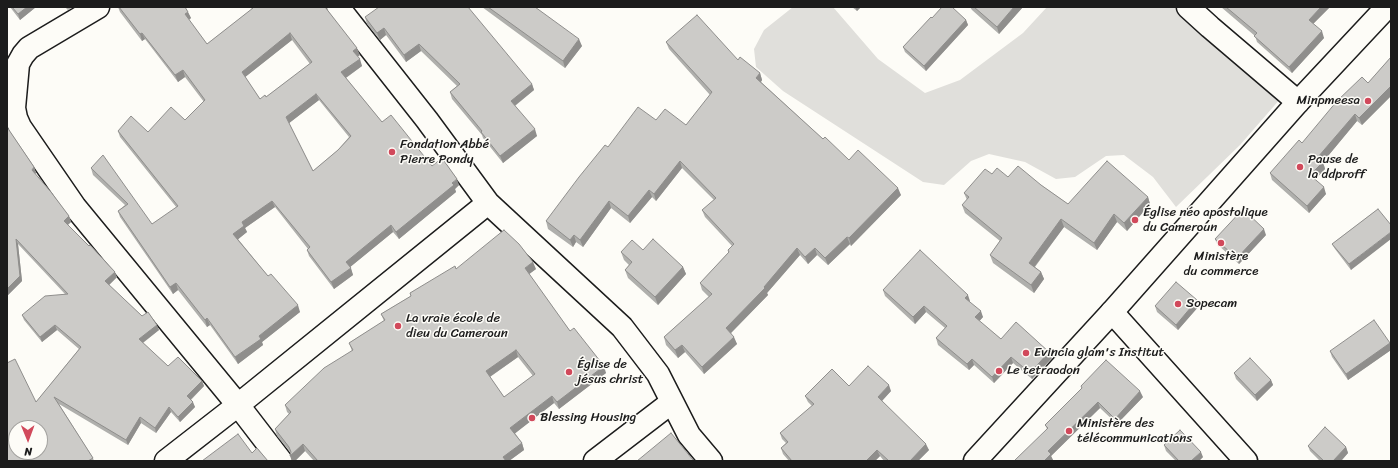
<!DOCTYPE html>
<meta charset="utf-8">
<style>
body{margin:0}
#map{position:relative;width:1398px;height:468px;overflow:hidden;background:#fdfcf7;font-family:Sriracha,sans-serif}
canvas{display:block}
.frame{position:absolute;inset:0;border:8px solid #1c1c1c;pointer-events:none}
.north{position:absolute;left:8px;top:420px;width:40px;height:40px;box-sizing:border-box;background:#fdfcf7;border:1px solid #a3a29f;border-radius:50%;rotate:179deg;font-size:11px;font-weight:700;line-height:16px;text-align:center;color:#1c1c1c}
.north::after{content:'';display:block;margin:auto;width:14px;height:18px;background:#d1495b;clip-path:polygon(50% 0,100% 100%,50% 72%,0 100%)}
</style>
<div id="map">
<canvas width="1398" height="468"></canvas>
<div class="frame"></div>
<div class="north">N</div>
</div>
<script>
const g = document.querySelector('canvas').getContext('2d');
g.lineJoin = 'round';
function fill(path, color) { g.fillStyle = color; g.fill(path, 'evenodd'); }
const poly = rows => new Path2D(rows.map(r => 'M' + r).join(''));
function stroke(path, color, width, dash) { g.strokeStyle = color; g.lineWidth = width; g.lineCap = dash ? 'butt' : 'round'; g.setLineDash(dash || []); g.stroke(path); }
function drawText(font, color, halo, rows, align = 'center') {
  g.font = font + ' Sriracha,sans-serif'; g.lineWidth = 3; g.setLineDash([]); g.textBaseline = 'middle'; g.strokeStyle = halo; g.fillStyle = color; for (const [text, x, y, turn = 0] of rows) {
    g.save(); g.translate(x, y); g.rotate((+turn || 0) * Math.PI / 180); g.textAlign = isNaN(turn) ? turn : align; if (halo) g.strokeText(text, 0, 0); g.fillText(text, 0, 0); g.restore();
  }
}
fill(poly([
 [793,7,833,7,878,59,925,93,960,80,1023,33,1047,7,1176,7,1238,57,1281,98,1240,145,1176,207,1153,177,1124,155,1106,156,1075,177,1056,179,1025,162,989,154,971,161,944,185,923,182,783,91,756,67,754,49,764,30]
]), '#e0dfdb');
const minor = poly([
 [98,7,29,48,23,55,18,64,14,108,16,118,20,127,75,207,238,405,281,461],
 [338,7,427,120,488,203,622,327,658,374,689,435,711,461],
 [1188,7,1210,27,1298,102],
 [1112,312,1246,461],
 [166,461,238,405,488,203],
 [595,461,672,402]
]);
const major = poly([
 [975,461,1112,312,1298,102,1387,7]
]);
stroke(minor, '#1c1c1c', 25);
stroke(major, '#1c1c1c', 25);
stroke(minor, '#fdfcf7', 22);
stroke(major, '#fdfcf7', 22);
fill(poly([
 [10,7,36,7,20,20],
 [65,7,74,7,68,10],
 [118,7,185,7,191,18,189,20,207,44,252,9,250,7,326,7,326,8,360,55,357,56,362,66,346,78,382,122,432,166,459,185,455,189,456,192,399,239,393,232,350,267,353,275,334,289,309,256,307,250,308,249,275,207,245,228,247,232,238,239,268,276,300,312,262,342,263,345,238,364,210,325,207,327,178,290,173,294,120,217,118,211,125,205,93,175,91,168,152,224,177,208,120,137,118,131,148,132,185,120,204,102,185,77,178,82,145,39,142,41,120,12],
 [292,40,310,64,266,97,260,99,245,77],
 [319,100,349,137,338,150,313,171,289,123],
 [482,7,535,7,582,46,565,68],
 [852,7,861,7,857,11],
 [970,7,1023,7,999,34,972,10],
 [1221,7,1330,7,1313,24,1324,38,1292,73,1257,42,1255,36],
 [365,17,532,84,534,90,515,106,537,136,503,163,483,138,482,135,452,99,450,92,457,86,421,51,406,62,386,35,380,40,367,24],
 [932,18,966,20,968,25,926,71,905,52,903,47],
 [666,42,738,60,760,73,762,80,761,82,823,139,849,160,901,195,851,246,850,244,828,265,817,255,808,264,800,255,767,293,768,295,731,333,737,344,704,374,685,352,678,358,666,345,664,337,709,297,702,290,700,283,728,253,728,250,732,246,705,217,702,210,714,200,682,168,656,201,652,197,630,223,611,208,583,247,576,242,573,247,548,229,546,221,608,147,656,120,686,125,710,95,669,49],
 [1391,57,1391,96,1362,125,1357,121,1323,162,1325,169,1315,179,1326,194,1309,213,1272,180,1270,173,1368,83],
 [8,129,34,167,36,173,35,174,69,216,71,222,68,225,117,277,109,285,142,316,159,330,143,343,168,366,202,381,204,386,191,400,195,407,180,422,171,412,156,433,141,423,128,445,59,404,93,458,94,461,7,461,7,360,8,363,36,402,79,349,57,330,42,342,24,320,22,315,65,294,18,244,22,281,7,296],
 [992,174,1041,185,1068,204,1148,197,1150,204,1127,231,1117,222,1097,250,1064,227,1035,267,1041,272,1044,279,1034,293,993,263,990,255,1000,241,965,213,962,205,967,200,964,193],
 [1378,209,1351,270,1335,249,1332,244],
 [1266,235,1239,264,1217,244,1215,239],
 [643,250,683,267,686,274,658,305,628,278,625,270,629,265,624,260,621,252],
 [456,269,536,269,529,274,570,331,606,373,559,409,554,403,515,433,522,443,524,450,509,461,314,461,305,451,295,461,292,461,291,453,277,436,275,429,289,414,287,412,285,405,352,351,349,343,384,321,381,314,411,296,410,293],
 [518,357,533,376,504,397,490,377],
 [883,290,970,301,970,302,983,317,979,321,1001,339,1052,358,1032,379,1013,363,994,383,974,365,969,370,938,345,936,338,945,328,926,312,915,324,885,296],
 [1197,300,1199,306,1178,330,1157,312,1155,306],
 [1390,343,1391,346,1391,350,1348,380,1332,357,1330,351],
 [1234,373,1271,380,1273,385,1257,401,1236,379],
 [849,386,891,391,882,401,929,450,918,461,884,461,880,456,875,461,789,461,783,454,781,448,786,443,782,439,780,433,812,406,808,402,805,396],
 [1081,386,1143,397,1117,424,1100,408,1051,456,1053,460,1051,461,1047,429,1045,425,1082,389],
 [1164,445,1203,457,1199,461,1176,461,1166,451],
 [1308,446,1346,447,1348,453,1341,461,1320,461,1310,451]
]), '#afafac');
fill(poly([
 [27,7,36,7,20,20,18,14],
 [855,7,861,7,857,11],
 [1014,7,1023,7,999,34,997,27],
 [1321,7,1330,7,1311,26,1309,20],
 [188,12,191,18,187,21,185,14],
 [966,20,968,25,926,71,924,66],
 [384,28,386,35,380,40,377,33],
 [1322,31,1324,38,1292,73,1289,67],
 [142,33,145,39,142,41,140,34],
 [290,33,292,40,244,78,242,72],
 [579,39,582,46,565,68,563,61],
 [419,44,421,51,406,62,404,55],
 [357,48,360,55,356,58,353,51],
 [360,59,362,66,344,79,341,72],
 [183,70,185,77,178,82,175,75],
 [760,73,762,80,759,85,756,78],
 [532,84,534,90,513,107,511,101],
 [1391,86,1391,96,1362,125,1359,118],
 [316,94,319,100,288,124,286,117],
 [1355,114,1357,121,1323,162,1325,169,1313,182,1310,175,1318,157],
 [535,129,537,136,503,163,500,156],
 [680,161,682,168,656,201,654,194],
 [34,167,36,173,34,175,32,170],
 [457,179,459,185,455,189,456,192,399,239,396,232],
 [1324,187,1326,194,1309,213,1307,206],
 [898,188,901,195,851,246,849,238],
 [649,190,652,197,630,223,628,216],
 [1148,197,1150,204,1127,231,1124,223],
 [272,201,275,207,245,228,247,232,236,241,233,234,242,222],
 [609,201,611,208,583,247,580,240],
 [1114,214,1117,222,1097,250,1094,243],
 [69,216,71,222,66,226,64,221],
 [1061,219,1064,227,1032,270,1029,263],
 [391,225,393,232,349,268,346,262],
 [1264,229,1266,235,1239,264,1237,258],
 [1391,232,1391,239,1351,270,1349,264],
 [574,235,576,242,573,247,570,240],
 [847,237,850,244,828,265,825,258],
 [16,239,18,244,22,281,7,296,7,289],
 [797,248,800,255,767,293,768,295,729,335,726,328],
 [815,248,817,255,808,264,805,257],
 [533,262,536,269,528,275,525,268],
 [683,267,686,274,658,305,655,297],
 [351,268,353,275,334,289,331,282],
 [115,272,117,277,107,287,105,281],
 [1041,272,1044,279,1034,293,1031,285],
 [176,283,178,290,173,294,170,287],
 [968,295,970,301,967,304,965,298],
 [1197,300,1199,306,1178,330,1176,325],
 [298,305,300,312,262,342,263,345,238,364,235,357,259,336],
 [924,306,926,312,915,324,913,317],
 [981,311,983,317,977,324,975,317],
 [207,318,210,325,207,327,205,320],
 [55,325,57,330,42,342,40,337],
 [157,325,159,330,141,344,139,339],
 [734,337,737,344,704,374,702,367],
 [1390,343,1391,346,1391,350,1348,380,1346,374],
 [682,345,685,352,678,358,675,350],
 [516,350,518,357,488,378,486,371],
 [1049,352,1052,358,1032,379,1030,373],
 [1011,357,1013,363,994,383,992,377],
 [972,359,974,365,969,370,967,364],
 [604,366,606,373,559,409,557,402],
 [1271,380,1273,385,1257,401,1255,395],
 [202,381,204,386,189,401,187,396],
 [889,385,891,391,880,403,878,397],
 [1140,391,1143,397,1117,424,1115,419],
 [552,396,554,403,513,435,510,428],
 [193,402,195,407,180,422,178,417],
 [1098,402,1100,408,1051,456,1053,460,1051,461,1044,461,1048,451],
 [169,407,171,412,156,433,155,428],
 [140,417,141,423,128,445,126,440],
 [522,443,524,450,509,461,505,461,503,457],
 [303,444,305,451,295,461,292,461,290,456],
 [926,444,929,450,918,461,910,461],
 [1346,447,1348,453,1341,461,1333,461],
 [877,450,880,456,875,461,866,461],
 [1201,452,1203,457,1199,461,1191,461]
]), '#8f8e8c');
const building = poly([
 [12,7,27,7,18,14,12,7],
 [119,7,185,7,188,12,185,14,207,44,253,8,252,7,325,7,357,48,353,51,360,59,341,72,382,122,391,115,432,166,442,158,457,179,452,183,454,185,396,232,391,225,346,262,351,268,331,282,307,250,310,247,272,201,242,222,244,226,233,234,268,276,271,274,298,305,259,336,261,339,235,357,207,318,205,320,176,283,170,287,118,211,128,204,91,168,103,155,152,224,178,206,118,131,131,116,148,132,171,107,185,120,205,100,183,70,175,75,142,33,140,34,119,7],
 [290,33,312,62,266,97,265,95,260,99,242,72,290,33],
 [316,94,351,136,338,150,313,171,286,117,316,94],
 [379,7,468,7,532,84,511,101,535,129,500,156,481,132,482,131,450,92,460,84,419,44,404,55,384,28,377,33,365,17,379,7],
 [488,7,535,7,579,39,563,61,488,7],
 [942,7,952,7,966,20,924,66,903,47,931,17,932,18,942,7],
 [974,7,1014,7,997,27,974,7],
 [1226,7,1321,7,1309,20,1322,31,1289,67,1254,36,1257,33,1226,7],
 [697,15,738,60,740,57,760,73,756,78,823,139,825,137,849,160,858,150,898,188,849,238,847,237,825,258,815,248,805,257,797,248,764,287,765,288,726,328,734,337,702,367,682,345,675,350,664,337,712,294,700,283,729,252,728,250,734,244,702,210,716,198,680,161,654,194,649,190,628,216,609,201,580,240,574,235,570,240,546,221,579,177,605,145,608,147,638,107,656,120,665,109,686,125,712,92,666,42,697,15],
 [1391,57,1391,86,1359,118,1355,114,1318,157,1323,162,1310,175,1324,187,1307,206,1270,173,1299,140,1302,143,1337,101,1362,77,1368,83,1391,57],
 [7,127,34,167,32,170,51,192,69,216,64,221,89,246,90,245,115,272,105,281,142,316,148,312,157,325,139,339,168,366,178,357,202,381,187,396,193,402,178,417,169,407,155,428,140,417,126,440,54,397,93,458,88,461,7,461,7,361,7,363,15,359,36,402,81,347,55,325,40,337,22,315,45,296,68,294,16,239,20,276,7,289,7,127],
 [16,428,40,428,40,452,16,452,16,428],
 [1107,161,1148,197,1124,223,1114,214,1094,243,1061,219,1029,263,1041,272,1031,285,990,255,1002,238,962,205,969,197,964,193,985,169,992,174,997,168,1008,177,1018,166,1041,185,1068,204,1107,161],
 [1243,209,1264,229,1237,258,1215,239,1243,209],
 [1378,209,1391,225,1391,232,1349,264,1332,244,1378,209],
 [504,230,519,244,533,262,525,268,570,331,574,328,604,366,557,402,552,396,510,428,522,443,503,457,506,461,318,461,303,444,290,456,291,452,289,447,275,429,291,412,285,405,324,368,353,350,349,343,385,320,381,314,411,296,410,293,455,266,456,269,504,230],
 [516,350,535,374,504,397,486,371,516,350],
 [653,239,683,267,655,297,625,270,632,262,621,252,632,240,643,250,653,239],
 [920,250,968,295,965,298,981,311,975,317,1001,339,1016,322,1049,352,1030,373,1011,357,992,377,972,359,967,364,936,338,947,326,924,306,913,317,883,290,920,250],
 [1176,282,1197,300,1176,325,1155,306,1176,282],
 [1374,320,1390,343,1346,374,1330,351,1374,320],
 [1250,358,1271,380,1255,395,1234,373,1250,358],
 [1106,360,1140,391,1115,419,1098,402,1048,451,1051,454,1044,461,1014,461,1048,428,1045,425,1082,388,1081,386,1106,360],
 [868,366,889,385,878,397,926,444,910,461,889,461,877,450,866,461,792,461,781,448,788,442,780,433,814,404,805,396,832,369,849,386,868,366],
 [1325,427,1346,447,1333,461,1324,461,1308,446,1325,427],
 [1180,430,1201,452,1191,461,1179,461,1164,445,1180,430],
 [671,433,693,460,693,461,637,461,671,433],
 [238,434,252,453,257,448,268,461,202,461,238,434]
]);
fill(building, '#cccbc8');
stroke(building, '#8f8e8c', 1);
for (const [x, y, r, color] of [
 [1368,101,4,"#d1495b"],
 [392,152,4,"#d1495b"],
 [1300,167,4,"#d1495b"],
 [1135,220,4,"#d1495b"],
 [1221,243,4,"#d1495b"],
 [1178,304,4,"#d1495b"],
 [398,326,4,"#d1495b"],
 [1026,353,4,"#d1495b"],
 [999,371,4,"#d1495b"],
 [569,372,4,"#d1495b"],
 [532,418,4,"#d1495b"],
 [1069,431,4,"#d1495b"]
]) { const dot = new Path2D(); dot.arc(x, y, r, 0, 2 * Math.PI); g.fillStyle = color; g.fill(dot); stroke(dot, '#fdfcf7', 1.5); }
drawText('13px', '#1c1c1c', '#fdfcf7', [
 ["Minpmeesa",1360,101,"right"],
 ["Fondation Abbé",400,145],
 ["Pierre Pondy",400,160],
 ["Pause de",1308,160],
 ["la ddproff",1308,175],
 ["Église néo apostolique",1143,213],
 ["du Cameroun",1143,228],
 ["Ministère",1221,257,"center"],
 ["du commerce",1221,272,"center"],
 ["Sopecam",1186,304],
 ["La vraie école de",406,319],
 ["dieu du Cameroun",406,334],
 ["Evincia glam's Institut",1034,353],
 ["Église de",577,365],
 ["jésus christ",577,380],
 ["Le tetraodon",1007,371],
 ["Blessing Housing",540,418],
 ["Ministère des",1077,424],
 ["télécommunications",1077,439]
], 'left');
</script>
